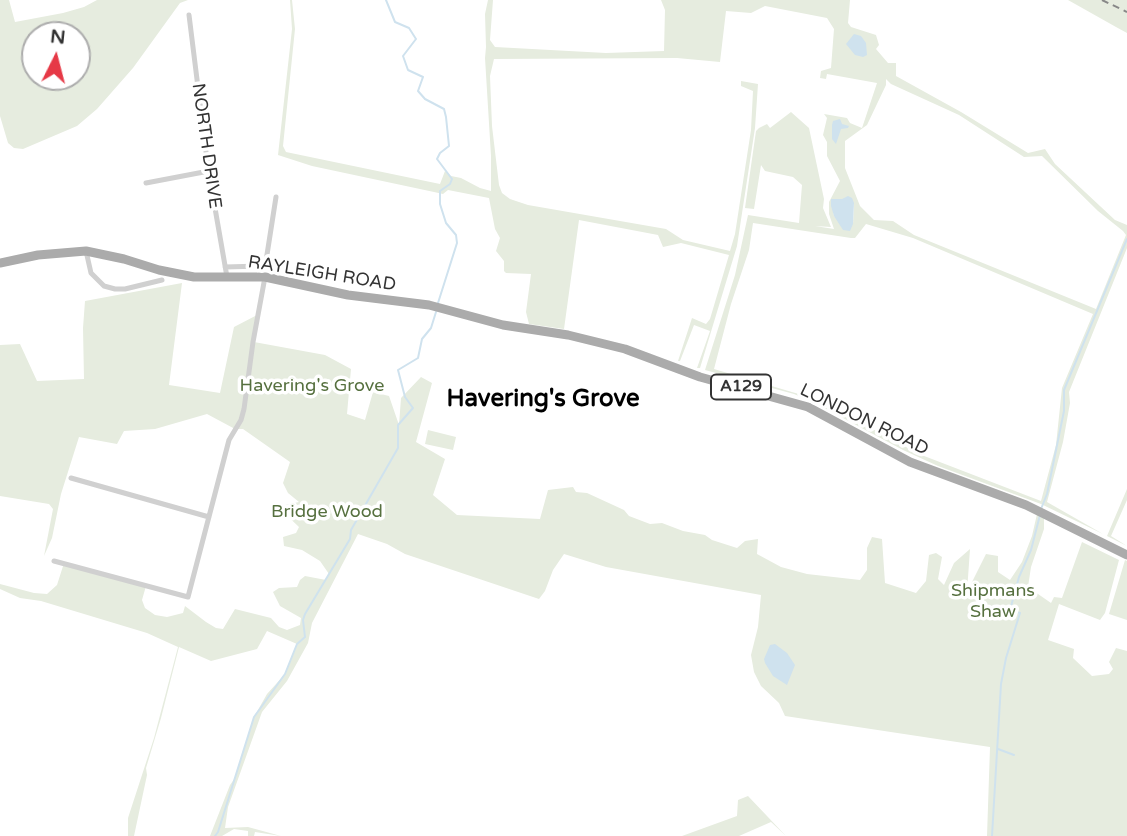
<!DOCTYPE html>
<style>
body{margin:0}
#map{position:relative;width:1127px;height:836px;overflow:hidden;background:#fff;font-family:"Varela Round",sans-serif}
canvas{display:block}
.north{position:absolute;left:21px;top:21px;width:70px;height:70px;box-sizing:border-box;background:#fff;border:2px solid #adadad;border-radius:50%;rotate:6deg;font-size:19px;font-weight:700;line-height:28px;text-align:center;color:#333}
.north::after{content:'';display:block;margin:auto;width:24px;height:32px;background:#e63946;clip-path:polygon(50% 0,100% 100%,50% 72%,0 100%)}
</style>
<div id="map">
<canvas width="1127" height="836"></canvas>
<div class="north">N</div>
</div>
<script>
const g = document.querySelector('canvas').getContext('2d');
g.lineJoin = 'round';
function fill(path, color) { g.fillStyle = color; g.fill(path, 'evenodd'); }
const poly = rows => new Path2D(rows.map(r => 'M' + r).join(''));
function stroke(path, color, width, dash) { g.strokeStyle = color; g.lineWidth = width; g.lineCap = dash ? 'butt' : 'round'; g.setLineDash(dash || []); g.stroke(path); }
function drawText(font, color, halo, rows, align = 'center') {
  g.font = font + ' "Varela Round",sans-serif'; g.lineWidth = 7; g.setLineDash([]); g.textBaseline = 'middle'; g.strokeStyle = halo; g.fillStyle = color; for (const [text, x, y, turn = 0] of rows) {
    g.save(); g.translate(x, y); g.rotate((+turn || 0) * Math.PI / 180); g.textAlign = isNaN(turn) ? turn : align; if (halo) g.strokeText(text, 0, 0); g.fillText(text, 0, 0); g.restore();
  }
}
fill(poly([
 [0,0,9,0,15,22,63,13,84,7,97,0,188,0,180,3,133,68,97,109,77,126,23,149,14,148,8,143,0,116],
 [35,35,77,35,77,77,35,77],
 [290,0,292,0,295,29,283,146,286,152,440,184,445,171,451,176,461,178,480,188,491,191,491,156,485,58,486,47,485,14,488,0,493,0,490,40,495,47,606,53,664,51,665,10,661,0,850,0,848,23,851,27,876,35,879,45,876,49,888,63,896,63,896,76,961,112,1028,153,1045,149,1055,164,1115,220,1127,225,1127,248,1069,392,1070,403,1063,442,1047,502,1103,534,1041,504,938,466,903,450,815,403,794,394,705,370,735,275,748,215,799,223,802,185,793,177,765,171,761,165,754,209,745,208,756,131,759,128,767,124,770,128,791,112,809,128,824,199,823,208,831,227,815,226,834,229,829,214,829,202,840,181,827,156,827,142,823,135,827,118,824,114,847,118,850,123,862,128,877,83,827,74,826,79,820,78,821,71,831,68,834,29,827,18,765,6,751,13,726,11,720,62,677,58,494,59,490,76,492,126,499,185,502,193,510,199,528,205,666,229,683,240,730,251,735,234,751,130,753,91,741,86,741,81,758,84,755,128,737,246,700,368,697,368,710,331,694,325,680,361,678,361,692,318,706,324,710,319,729,255,681,243,663,247,658,235,579,220,564,329,529,324,526,312,531,274,506,273,504,271,504,261,496,251,500,238,495,229,489,198,448,190,443,194,434,192,312,166,278,155,292,29],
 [886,79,891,84,959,115,1024,157,1042,156,1098,211,1123,231,1126,235,1096,309,914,235,893,221,874,220,860,206,845,168,845,141,867,125,886,85],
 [854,203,853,224,834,216,833,210],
 [753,223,851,238,855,238,866,224,913,238,1093,314,1062,388,1056,445,1041,501,919,454,819,400,714,369,731,304,749,250],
 [1068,0,1127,0,1127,33,1116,27],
 [182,283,169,385,220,393,234,327,259,314,254,342,325,355,351,369,347,414,365,420,373,392,389,396,399,425,401,398,421,377,432,383,416,442,445,459,433,495,457,515,540,519,548,490,573,487,576,492,587,493,624,510,629,516,650,524,662,523,683,531,705,535,712,540,737,548,745,541,758,539,757,554,781,567,807,574,860,580,867,570,867,548,872,537,882,539,885,583,916,593,926,581,929,555,936,553,942,557,938,579,944,585,954,563,970,549,967,592,986,554,998,556,998,572,1010,580,1022,562,1032,536,1037,514,1044,517,1044,529,1031,567,1028,587,1051,603,1054,597,1062,598,1082,542,1119,560,1105,613,1100,620,1059,604,1048,640,1074,649,1073,658,1092,676,1109,674,1113,669,1109,662,1116,648,1127,651,1127,836,987,836,990,747,785,716,779,703,761,686,754,672,751,655,758,627,761,595,606,567,564,554,553,570,545,591,539,599,405,554,387,544,358,534,312,623,308,643,287,681,262,712,228,807,225,828,248,827,281,836,255,832,254,836,248,836,248,831,234,829,222,836,210,836,230,785,235,778,254,717,267,694,285,674,297,644,267,631,257,649,211,661,179,647,161,718,146,768,147,775,134,836,128,836,128,818,154,738,178,647,147,633,41,601,20,598,0,589,0,584,34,593,47,594,57,585,64,563,146,586,142,600,145,608,155,615,167,617,183,613,185,606,206,622,216,628,223,629,235,609,271,618,279,627,287,630,300,625,301,618,280,606,273,592,279,588,297,587,300,580,305,576,326,580,329,574,320,561,302,550,284,546,283,537,296,533,299,527,280,509,285,505,299,502,288,493,283,483,290,462,243,429,235,429,207,414,155,429,124,431,117,444,79,437,61,494,52,538,44,556,53,509,49,504,0,496,0,345,20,344,37,381,84,379,83,328,85,301],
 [428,430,456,437,453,450,425,444],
 [1127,489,1127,500,1111,536,1127,546,1107,536],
 [1125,560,1127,561,1127,620,1109,614],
 [748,796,786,836,771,822,739,836,682,836,737,816,738,800]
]), '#e6ecdf');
fill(poly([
 [854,34,861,36,866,43,867,55,863,57,855,55,846,44],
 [840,119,842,124,849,126,848,128,841,129,836,144,832,139,832,125,833,121],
 [848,196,852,198,854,203,853,224,850,231,843,230,834,216,831,206,831,199,842,199],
 [775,644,787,653,795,665,787,685,773,676,765,663,764,659,770,645]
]), '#cfe2ee');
stroke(poly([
 [386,0,395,22,409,28,416,39,403,56,408,70,423,77,418,91,425,99,444,109,446,117,449,146,440,153,437,159,452,179,450,184,440,191,440,204,446,223,456,235,457,243,438,303],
 [1041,509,1047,494,1064,411,1064,390,1127,239],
 [998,749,1014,755],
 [215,836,218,832,254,717,285,674,297,644,305,637,303,620,305,614,350,539,351,530,398,448,398,425,413,408,405,397,398,370,418,358,422,339,431,328,436,312],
 [992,836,1001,684,1006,658,1020,613,1010,610,1019,577,1031,550,1040,515]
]), '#cfe2ee', 2);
stroke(poly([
 [189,15,208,168,227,277],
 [146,183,209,171],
 [86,251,91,273,104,286,115,289,125,289,162,280],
 [225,267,261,266,266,261,276,197],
 [71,478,209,517],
 [54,561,188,597,229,440,241,420,244,409,253,342,265,277]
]), '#d0d0d0', 5);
stroke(poly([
 [0,263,38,255,86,251,124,259,159,270,194,277,265,277,348,295,429,305,503,325,568,335,625,349,700,377,808,407,910,462,1026,505,1127,555]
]), '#ababab', 9);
stroke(poly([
 [1102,0,1127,12]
]), '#888', 2, [7, 5]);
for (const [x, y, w] of [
 [741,387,60]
]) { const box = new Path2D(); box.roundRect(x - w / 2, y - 12.5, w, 25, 5); g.fillStyle = '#fff'; g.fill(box); stroke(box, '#333', 2); }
drawText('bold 16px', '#333', null, [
 ["A129",741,387]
]);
drawText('18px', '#333', '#fff', [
 ["NORTH DRIVE",206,146,82],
 ["RAYLEIGH ROAD",322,274,9],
 ["LONDON ROAD",864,420,26]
]);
drawText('18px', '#56703f', '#fff', [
 ["Havering's Grove",312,386],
 ["Bridge Wood",327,512],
 ["Shipmans",993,591],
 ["Shaw",993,612]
]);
drawText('bold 24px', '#000', '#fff', [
 ["Havering's Grove",543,400]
]);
</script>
